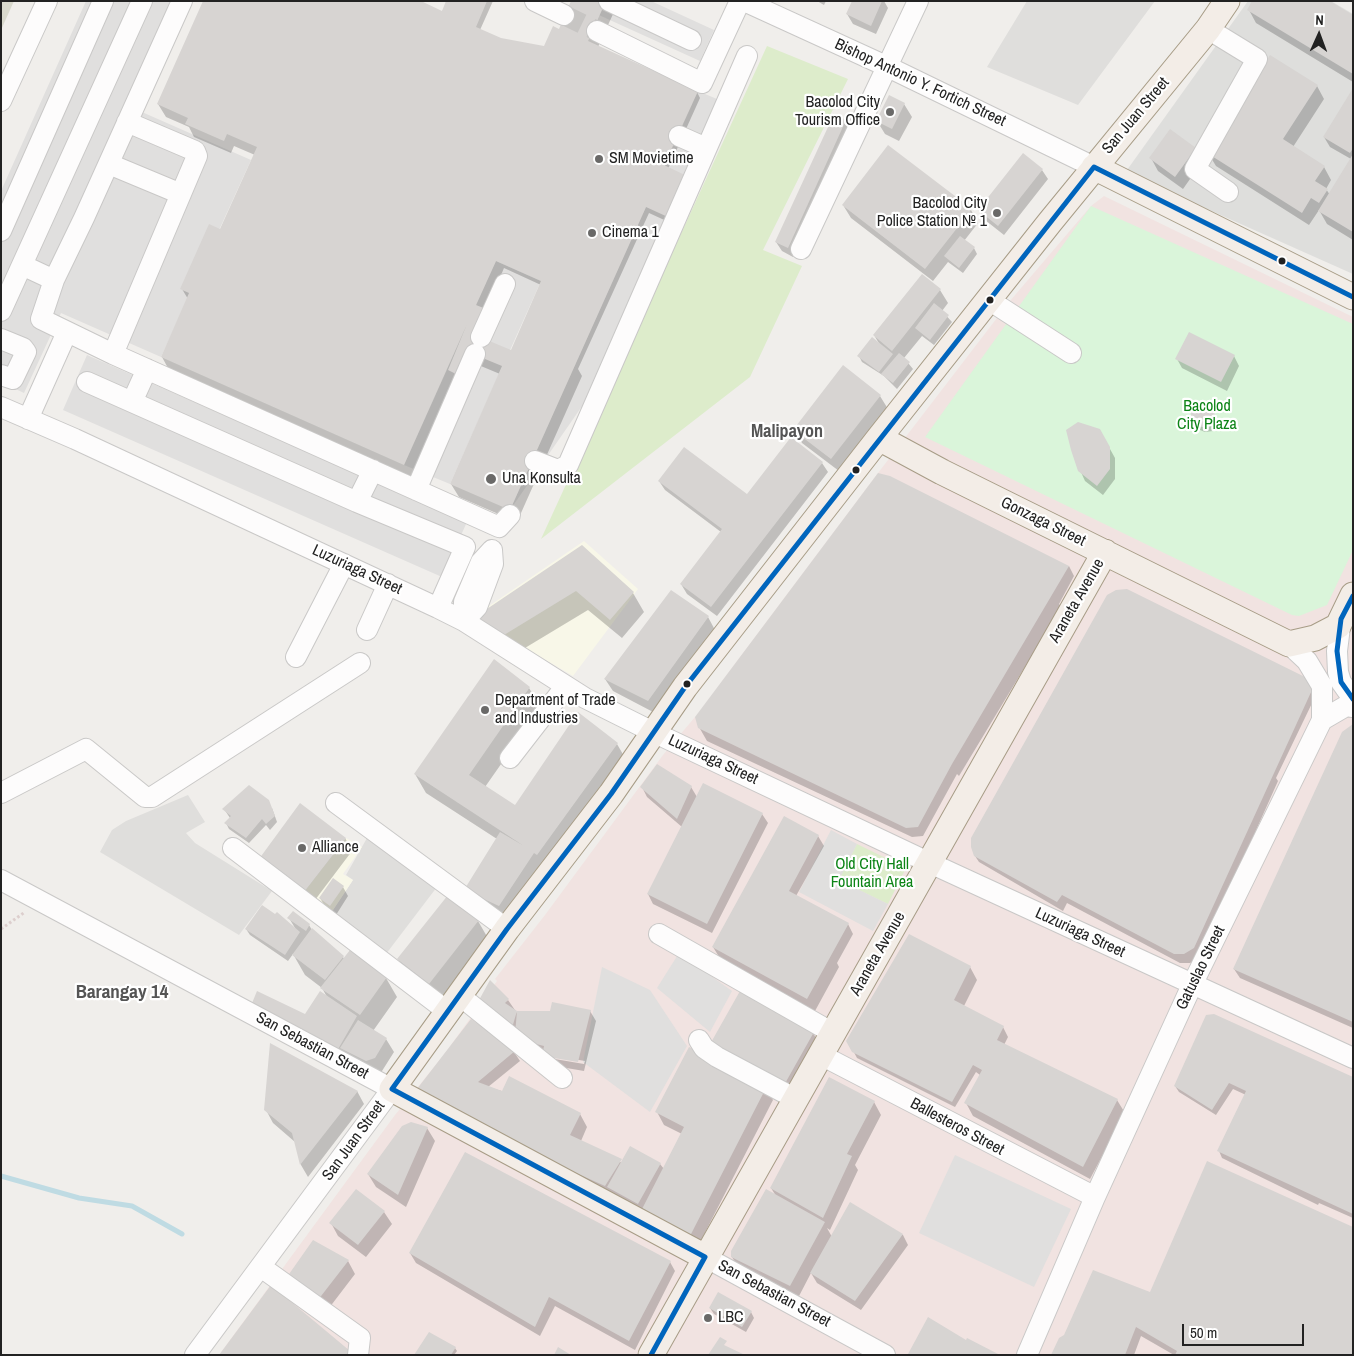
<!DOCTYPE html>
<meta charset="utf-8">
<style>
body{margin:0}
#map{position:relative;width:1354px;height:1356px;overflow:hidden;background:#f0eeeb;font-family:"Archivo Narrow",sans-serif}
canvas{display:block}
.frame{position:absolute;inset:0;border:2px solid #222;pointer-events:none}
.north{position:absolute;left:1294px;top:10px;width:50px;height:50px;-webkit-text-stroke:4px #fff;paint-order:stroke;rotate:2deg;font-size:14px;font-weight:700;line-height:20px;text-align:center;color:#222}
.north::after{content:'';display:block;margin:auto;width:18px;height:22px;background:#222;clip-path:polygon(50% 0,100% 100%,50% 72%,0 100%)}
.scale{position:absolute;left:1182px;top:1324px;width:122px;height:22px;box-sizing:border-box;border:2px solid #222;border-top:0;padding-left:6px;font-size:15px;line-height:18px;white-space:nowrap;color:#222;-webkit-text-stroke:4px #fff;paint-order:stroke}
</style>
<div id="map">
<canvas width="1354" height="1356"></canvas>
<div class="frame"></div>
<div class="north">N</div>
<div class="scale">50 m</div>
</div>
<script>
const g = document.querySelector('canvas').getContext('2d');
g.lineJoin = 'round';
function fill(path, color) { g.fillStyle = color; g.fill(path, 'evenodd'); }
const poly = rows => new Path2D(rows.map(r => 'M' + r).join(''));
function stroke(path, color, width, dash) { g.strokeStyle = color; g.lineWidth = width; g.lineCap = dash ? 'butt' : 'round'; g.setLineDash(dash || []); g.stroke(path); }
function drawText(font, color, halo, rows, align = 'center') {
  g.font = font + ' "Archivo Narrow",sans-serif'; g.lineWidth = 4.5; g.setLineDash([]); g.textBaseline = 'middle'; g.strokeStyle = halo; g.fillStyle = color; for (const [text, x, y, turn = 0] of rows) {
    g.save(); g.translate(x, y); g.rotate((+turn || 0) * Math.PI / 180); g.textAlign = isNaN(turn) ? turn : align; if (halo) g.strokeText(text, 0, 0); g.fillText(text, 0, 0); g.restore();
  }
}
fill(poly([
 [1027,1,1155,1,1078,105,987,67],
 [188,795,205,822,186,833,195,843,272,891,239,935,100,852,112,830,126,821],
 [371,831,440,883,386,954,331,913,353,880,346,875]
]), '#dfdedc');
fill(poly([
 [1104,196,1353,317,1353,1355,219,1355,395,1115,443,1056,497,981,495,979,545,915,663,755,695,717,731,694,720,684,878,473,1010,301,1091,206]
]), '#f1e3e1');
fill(poly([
 [584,541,638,589,573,676,473,617],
 [346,838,362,847,343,874,353,880,331,913,304,892]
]), '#f8f7e8');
fill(poly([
 [1248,1,1331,1,1353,14,1353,274,1169,192,1127,170]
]), '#dededc');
fill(poly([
 [1,1,14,1,1,30]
]), '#d9d9cd');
fill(poly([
 [767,46,848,79,763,250,802,266,750,377,541,539],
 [857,844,906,868,888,904,838,880]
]), '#ddeccb');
fill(poly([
 [1091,206,1353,324,1353,550,1327,605,1299,616,1292,615,925,437]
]), '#daf5da');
fill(poly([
 [86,1,172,1,126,105,251,160,161,357,61,313,24,393,1,382,1,191],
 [568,1,651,1,714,30,700,61],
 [698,91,724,102,587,399,510,510],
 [496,261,541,281,450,484,404,465],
 [87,355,467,522,442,577,63,410],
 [831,830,857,844,839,880,888,904,873,931,799,892],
 [679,953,732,991,710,1032,657,988],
 [602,967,650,990,687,1046,650,1112,583,1062],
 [955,1155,1071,1209,1034,1287,919,1233]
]), '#e0dfde');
fill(poly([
 [447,1,493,1,480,30,500,39,545,47,560,30,573,1,619,1,598,47,697,92,700,98,668,169,673,224,649,213,578,369,582,376,517,522,459,497,451,484,500,374,476,364,412,477,169,370,162,357,188,299,182,289,221,231,255,155,234,146,231,153,194,137,189,127,166,117,158,104,442,12],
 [504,268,541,285,511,352,485,340,486,311],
 [817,1,826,1,824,5],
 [853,1,884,1,888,8,876,34,853,24,847,14],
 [1249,10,1353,17,1353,82,1256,23],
 [1317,86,1324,99,1293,147,1324,167,1331,180,1326,189,1330,195,1351,159,1330,147,1324,137,1353,91,1353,240,1327,224,1319,210,1309,225,1216,166,1208,153],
 [904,104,912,117,899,141,885,134,877,121],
 [845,120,851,130,793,257,782,251,776,242],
 [1195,149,1202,162,1183,189,1158,171,1151,158],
 [1042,170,1048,179,1004,235,985,220,979,210],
 [843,205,971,210,978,223,964,241,974,248,977,254,963,273,948,262,933,281,851,218],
 [922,276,940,290,948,303,942,311,952,322,934,345,922,336,904,358,913,369,897,389,884,376,862,362,859,356,880,345,874,335],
 [1234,356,1239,366,1227,391,1182,368,1177,359],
 [880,396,888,409,839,471,802,443,795,430],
 [1202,403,1208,405,1217,418,1217,426,1213,431,1205,432,1200,430,1192,419,1192,413,1195,407],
 [1105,440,1115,458,1115,479,1103,495,1085,481,1080,470],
 [822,463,828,472,717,616,687,594,681,584,721,532,665,490,659,481,747,496],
 [582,547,633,593,644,612,622,638,588,610,515,654,477,618],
 [1069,566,1074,576,1059,604,1061,607,959,776,957,774,923,836,912,837,707,741,699,727],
 [708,617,715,630,655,713,613,691,605,679],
 [1310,686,1315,697,1276,778,1278,781,1199,958,1190,963,1180,963,1067,903,1063,911,979,862,975,856],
 [529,688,541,707,485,787,515,807,617,744,628,763,507,919,473,903,497,839,426,793,415,774],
 [1353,726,1353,1028,1240,978,1234,969],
 [642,787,691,787,697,797,762,814,768,823,712,933,653,904,648,894,682,827,647,797],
 [272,808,277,822,270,830,266,825,249,843,229,829,226,823,230,818,224,809],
 [818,836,824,846,796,896,848,924,853,934,837,963,839,967,815,1011,721,960,713,947],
 [345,838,352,851,312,904,268,872],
 [343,887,348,896,336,915,326,908,320,898],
 [289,918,309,925,312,930,345,959,386,978,397,997,373,1031,386,1039,394,1052,382,1071,375,1073,347,1058,306,1016,327,997,322,988,305,975,293,954,288,961,250,935,246,929,295,928],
 [478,921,489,940,440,1003,410,979,399,960],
 [970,967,977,980,964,1006,1003,1027,1008,1037,1004,1045,1117,1100,1125,1113,1090,1179,973,1116,966,1103,980,1075,976,1072,955,1107,857,1058,848,1041],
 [508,1000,517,1013,590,1011,596,1021,584,1071,549,1065,487,1015],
 [549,1055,585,1061,584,1064,549,1058],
 [1214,1015,1353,1079,1353,1218,1319,1203,1318,1205,1222,1158,1219,1151,1246,1095,1233,1089,1216,1115,1179,1092,1175,1086],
 [471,1021,514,1052,520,1061,488,1087,580,1114,587,1127,581,1141,622,1163,660,1164,664,1169,682,1134,664,1125,657,1112,754,1081,813,1033,821,1046,791,1099,764,1084,773,1100,697,1248,467,1121],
 [357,1091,364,1104,308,1177,301,1165,295,1142,273,1123,266,1110],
 [874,1102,881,1115,855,1165,858,1170,830,1230,827,1228,832,1237,851,1204,903,1235,908,1245,861,1310,817,1283,811,1273,798,1298,740,1270,732,1257,776,1196,771,1188],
 [427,1128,435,1141,406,1207,376,1187,368,1174],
 [384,1212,392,1224,366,1257,338,1236,331,1223],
 [410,1253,670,1262,675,1271,635,1350,555,1306,540,1336,416,1263],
 [348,1261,355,1274,326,1312,296,1290],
 [1151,1294,1353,1355,1174,1355,1141,1336,1134,1355,1052,1355],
 [710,1308,751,1312,754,1318,746,1332,714,1314],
 [967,1342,997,1355,910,1354],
 [455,1348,457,1351,454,1355,416,1355]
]), '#0003');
stroke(poly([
 [1,1176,79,1198,132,1206,182,1234]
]), '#bfdbe3', 5);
fill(poly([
 [203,1,421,1,442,11,446,1,487,1,476,27,501,38,544,46,553,26,559,29,571,1,606,1,588,41,698,91,664,165,689,177,670,218,646,207,510,510,450,484,502,366,468,352,458,375,448,370,467,324,404,465,161,357,189,293,180,289,209,224,220,229,257,147,227,134,224,141,185,124,188,118,157,104],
 [496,261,541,281,511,350,475,335,486,309,476,305],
 [852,1,882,1,871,26,846,14],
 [1252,1,1330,1,1353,15,1353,74,1247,10],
 [1270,55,1318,85,1283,139,1325,166,1315,181,1328,189,1319,203,1311,198,1302,213,1207,153],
 [1353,88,1353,148,1350,153,1323,137],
 [889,95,905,103,892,129,876,121],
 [834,114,846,120,788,248,775,242],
 [1170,129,1196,148,1175,177,1149,158],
 [888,145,972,209,925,269,842,205],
 [1023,153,1043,169,998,226,978,210],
 [1353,154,1353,232,1318,211],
 [960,236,975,247,959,268,944,256],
 [922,274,941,289,892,351,873,335],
 [934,303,949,315,930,340,915,328],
 [1189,332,1235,355,1221,382,1175,359],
 [872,337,893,354,879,372,857,356],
 [899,353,910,362,893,383,881,374],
 [843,365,881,395,831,459,793,430],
 '1191 415a12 12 0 1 1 24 0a12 12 0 1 1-24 0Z',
 [1078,422,1100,429,1110,447,1110,469,1097,486,1078,471,1071,450,1066,430],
 [791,437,823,462,711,607,680,584,722,529,658,481,684,447,747,494],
 [878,473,890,476,1069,566,952,764,918,827,906,828,698,728,695,717],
 [582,545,634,592,610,620,576,591,504,635,475,617],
 [1127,589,1307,678,1312,690,1194,948,1184,954,1174,954,1062,895,1057,902,974,856,971,847,971,838,1107,595,1116,590],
 [671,590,709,616,648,701,604,679],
 [494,659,530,687,469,775,515,805,578,712,618,743,537,855,534,853,499,906,464,890,500,832,524,846,414,774],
 [1353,724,1353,1022,1233,969,1342,732],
 [657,764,692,786,677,819,640,787],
 [703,783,763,813,707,924,647,894],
 [249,785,269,800,275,816,266,824,262,819,246,838,224,823,231,816,222,809],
 [300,803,346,838,304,892,259,859],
 [784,816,819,835,789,891,849,923,807,999,712,947],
 [333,878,344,886,330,906,319,898],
 [448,895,479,920,429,984,397,959],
 [262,905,275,914,277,912,300,932,285,955,245,929],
 [293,911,310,924,306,931,287,918],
 [312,928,344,956,325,980,292,955],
 [909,934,971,966,954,1000,1004,1026,997,1040,1118,1099,1083,1167,964,1103,982,1070,973,1065,952,1102,852,1052,846,1041],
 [350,950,387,977,360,1015,320,988],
 [490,980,509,999,505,1003,517,1011,512,1028,478,1002],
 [257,991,305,1014,320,991,357,1016,337,1051,250,1008],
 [740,991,814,1032,783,1087,709,1046],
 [552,1002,591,1010,578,1062,542,1056,544,1046,524,1041,515,1034,517,1011,550,1011],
 [1214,1014,1353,1077,1353,1214,1217,1151,1246,1091,1229,1083,1212,1110,1174,1086,1206,1015],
 [471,1019,515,1051,478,1082,502,1091,509,1076,581,1113,570,1135,622,1159,605,1186,556,1164,417,1089],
 [358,1020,387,1038,375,1058,366,1061,340,1048],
 [270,1043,358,1091,300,1165,292,1133,264,1110],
 [689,1047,767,1086,690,1236,641,1211,684,1127,655,1112],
 [829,1077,875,1101,847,1154,852,1156,823,1218,770,1188],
 [411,1122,428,1127,398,1195,367,1174,402,1126],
 [630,1146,661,1163,638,1204,607,1187],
 [465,1152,671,1261,629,1341,549,1297,535,1327,409,1253],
 [1207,1161,1353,1227,1353,1355,1175,1355,1177,1351,1136,1327,1125,1355,1051,1355,1059,1338,1064,1335,1093,1270,1150,1292],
 [356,1189,385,1211,358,1245,329,1223],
 [766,1189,825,1222,790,1286,731,1257,731,1251],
 [850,1202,903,1234,855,1301,810,1273],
 [313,1240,349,1260,318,1300,287,1277],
 [271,1285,350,1351,348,1355,219,1355],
 [718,1292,752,1311,742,1327,709,1308],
 [928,1317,966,1340,967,1338,1000,1355,908,1354],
 [429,1332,456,1347,451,1355,414,1355],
 [720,1337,727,1341,724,1345,745,1355,708,1355],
 [558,1347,571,1355,554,1355]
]), '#d7d4d2');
stroke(poly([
 [564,15,597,31]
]), '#c7c5c3', 20, [20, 10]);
const minor = poly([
 [182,1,84,218,54,280,41,319,113,354,499,527,510,515],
 [535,1,564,15],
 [609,1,691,40],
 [744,1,886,66,1094,167],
 [1208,29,1257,59,1195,169,1228,192],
 [597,31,702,83,740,1],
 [1,101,47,1],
 [679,136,706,148],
 [109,164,181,194],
 [1,231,103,1],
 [801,249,918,1],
 [22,265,54,280],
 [989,300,1071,353],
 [1,311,142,1],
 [481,337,505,284],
 [1,339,23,348,26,352,13,379,1,375],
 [113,354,197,156,195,151,127,122],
 [87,382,357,502,465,547,438,608],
 [132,402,147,369],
 [1,407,75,439,438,608,464,621,585,698,655,733,930,863,1353,1058],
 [28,419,67,332],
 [535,461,558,470,568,465,747,56],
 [416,490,475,354],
 [357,502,373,470],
 [492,550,493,564,477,607,464,621,464,602,481,562,492,550],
 [1341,619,1337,651,1338,672,1341,682,1353,699],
 [367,630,388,584],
 [296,657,344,564],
 [1322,720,1346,706,1353,707],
 [510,758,565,687],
 [1,793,86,749,145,797,152,797,360,663],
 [336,803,507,929],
 [233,848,447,1011],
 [1,880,392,1089,195,1355],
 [659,934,833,1033],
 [459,995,562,1078],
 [699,1040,704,1048,717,1057,796,1099],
 [821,1055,1095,1197],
 [705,1257,885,1355],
 [261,1267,360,1338,358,1355],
 [1027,1355,1095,1197,1192,985,1322,720,1322,686,1307,661,1289,644]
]);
const major = poly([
 [1094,167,1353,297],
 [879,438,942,472,1289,644,1315,638,1338,626,1353,595],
 [705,1257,392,1089,507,929,611,794,685,687,879,438,1050,222,1208,29,1227,1],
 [651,1355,1105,552]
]);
stroke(minor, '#c9c8c7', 22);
stroke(major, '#a79c86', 27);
stroke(poly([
 [1,929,25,912]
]), '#dccecd', 3, [2.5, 2.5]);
stroke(minor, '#fdfcfc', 20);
stroke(major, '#f3ede7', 25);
stroke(poly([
 [1353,596,1341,619,1337,651,1341,682,1353,699],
 [651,1355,705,1257,392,1089,507,929,611,794,685,687,1094,167,1353,297]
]), '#0065bd', 5);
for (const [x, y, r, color] of [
 [890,112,5,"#6a6968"],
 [599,159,5,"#6a6968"],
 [997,213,5,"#6a6968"],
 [592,233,5,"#6a6968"],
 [1282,261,4.5,"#222"],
 [990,300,4.5,"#222"],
 [856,470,4.5,"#222"],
 [491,479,6,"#6a6968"],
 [687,684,4.5,"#222"],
 [485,710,5,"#6a6968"],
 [302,848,5,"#6a6968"],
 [708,1318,5,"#6a6968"]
]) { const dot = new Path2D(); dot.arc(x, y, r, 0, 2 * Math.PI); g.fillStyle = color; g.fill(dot); stroke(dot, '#fff', 2); }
drawText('16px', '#222', '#fff', [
 ["Bishop Antonio Y. Fortich Street",920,83,25],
 ["San Juan Street",1136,116,-50],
 ["Gonzaga Street",1043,522,26],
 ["Luzuriaga Street",357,570,25],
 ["Araneta Avenue",1077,601,-60],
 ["Luzuriaga Street",713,760,25],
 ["Luzuriaga Street",1080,933,25],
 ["Araneta Avenue",878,954,-60],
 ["Gatuslao Street",1201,968,-64],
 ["San Sebastian Street",312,1046,28],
 ["Ballesteros Street",957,1127,28],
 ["San Juan Street",354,1141,-54],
 ["San Sebastian Street",774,1294,28]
]);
drawText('16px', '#222', '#fff', [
 ["Bacolod City",880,103,"right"],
 ["Tourism Office",880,121,"right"],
 ["SM Movietime",609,159],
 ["Bacolod City",987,204,"right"],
 ["Police Station № 1",987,222,"right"],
 ["Cinema 1",602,233],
 ["Una Konsulta",502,479],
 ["Department of Trade",495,701],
 ["and Industries",495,719],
 ["Alliance",312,848],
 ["LBC",718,1318]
], 'left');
drawText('16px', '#0c8416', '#fff', [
 ["Bacolod",1207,407],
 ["City Plaza",1207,425],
 ["Old City Hall",872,865],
 ["Fountain Area",872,883]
]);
drawText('bold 18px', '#555', '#fff', [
 ["Malipayon",787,432]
]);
drawText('bold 19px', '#555', '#fff', [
 ["Barangay 14",122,993]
]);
</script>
